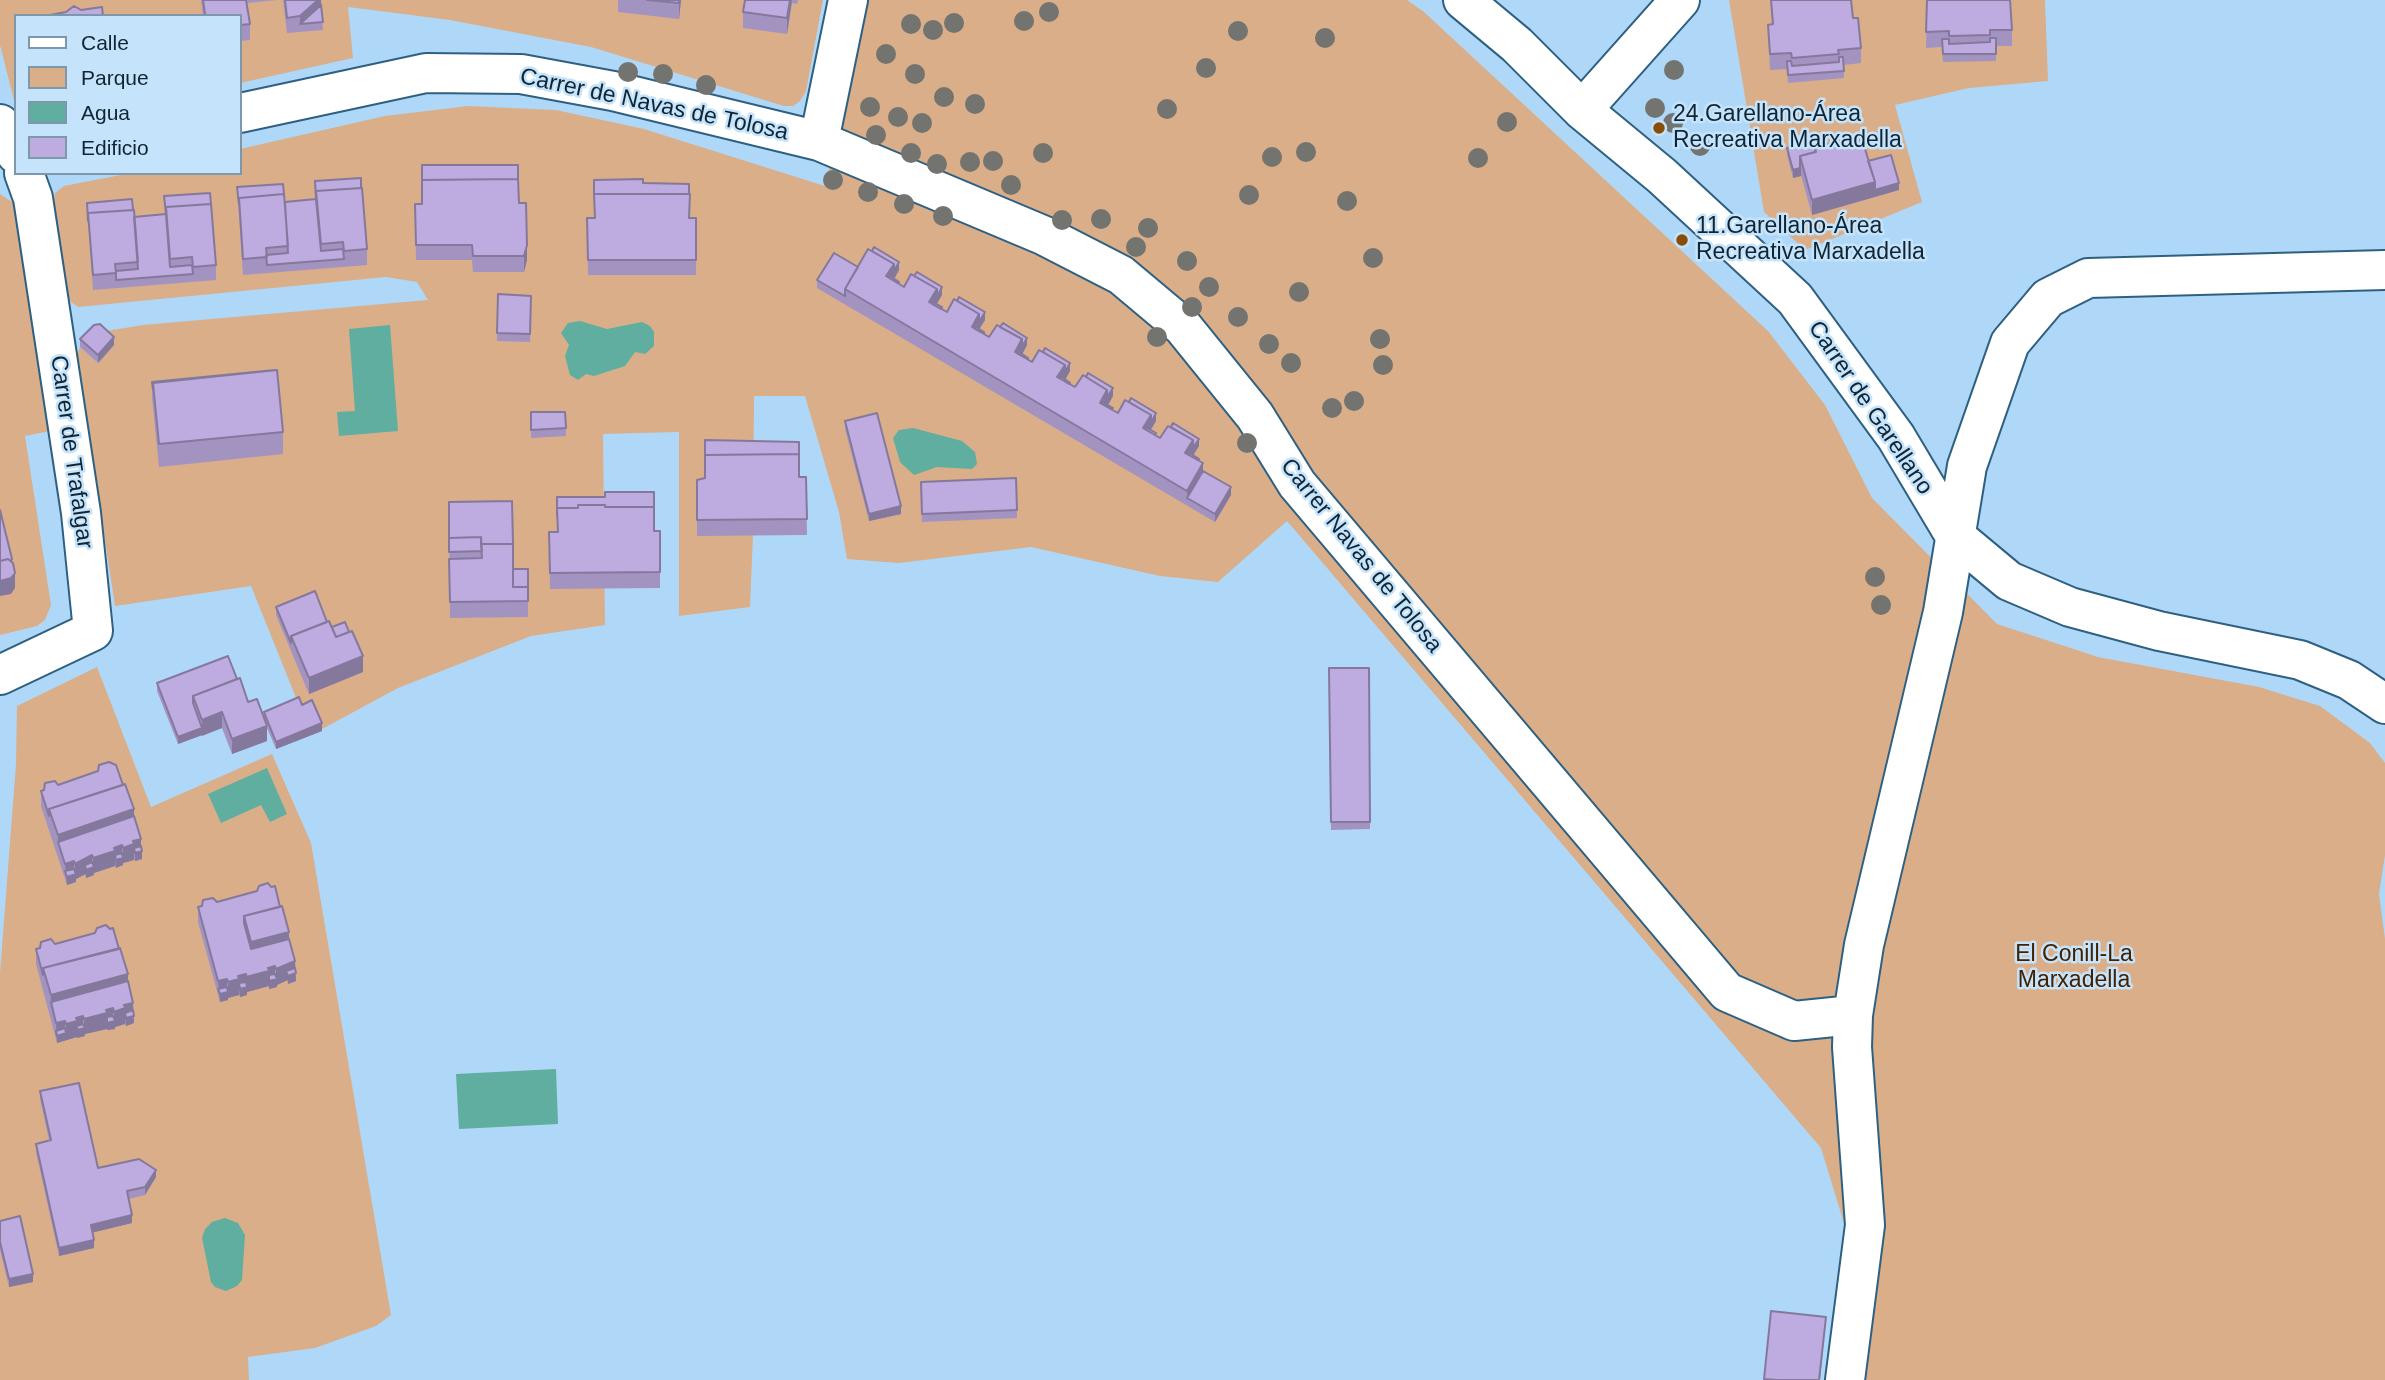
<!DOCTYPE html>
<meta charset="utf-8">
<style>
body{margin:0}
#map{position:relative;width:2385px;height:1380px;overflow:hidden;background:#afd8f8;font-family:Arial,sans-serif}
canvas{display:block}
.legend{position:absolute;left:14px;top:14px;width:228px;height:161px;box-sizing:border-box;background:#c5e4fc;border:2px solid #7d98ac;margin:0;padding:9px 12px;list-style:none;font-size:21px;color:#102534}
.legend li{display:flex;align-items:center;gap:14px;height:35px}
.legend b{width:35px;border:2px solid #7d98ac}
</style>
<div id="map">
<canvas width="2385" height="1380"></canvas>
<ul class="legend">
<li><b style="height:9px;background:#fff"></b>Calle</li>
<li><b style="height:19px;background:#d9ae89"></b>Parque</li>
<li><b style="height:19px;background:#5faea0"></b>Agua</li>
<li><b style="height:19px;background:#beabe0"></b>Edificio</li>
</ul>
</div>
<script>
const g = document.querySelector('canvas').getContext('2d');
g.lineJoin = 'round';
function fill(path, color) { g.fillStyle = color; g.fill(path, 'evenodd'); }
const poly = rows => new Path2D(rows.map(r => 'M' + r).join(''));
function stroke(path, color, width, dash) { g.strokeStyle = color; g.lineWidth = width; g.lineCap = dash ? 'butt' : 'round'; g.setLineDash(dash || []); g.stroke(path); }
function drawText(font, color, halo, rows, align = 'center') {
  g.font = font + ' Arial,sans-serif'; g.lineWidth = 5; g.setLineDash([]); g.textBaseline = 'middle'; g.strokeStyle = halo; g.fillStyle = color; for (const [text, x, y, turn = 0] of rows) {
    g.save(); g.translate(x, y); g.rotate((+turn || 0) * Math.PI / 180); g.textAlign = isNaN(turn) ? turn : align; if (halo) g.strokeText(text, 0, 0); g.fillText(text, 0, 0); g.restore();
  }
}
fill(poly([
 [0,0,823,0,806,91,800,101,793,106,784,106,591,47,450,20,348,7,353,58,240,83,240,16,16,16,16,108,0,45],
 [869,0,1407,0,1424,12,1768,331,1825,405,1872,498,1997,624,2098,657,2259,687,2320,706,2370,743,2385,763,2385,855,2379,894,2385,939,2385,1380,1831,1380,1847,1233,1821,1148,1287,521,1218,582,1160,576,1031,547,899,563,847,559,839,512,805,396,754,396,753,535,750,607,679,616,679,432,603,434,605,625,531,636,398,688,311,735,251,586,115,606,77,355,80,347,98,363,100,332,143,325,428,300,417,282,386,277,78,307,66,298,53,207,55,193,64,186,131,173,240,173,240,149,385,116,468,106,556,110,644,129,825,186],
 [1729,0,2045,0,2048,81,1969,88,1895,105,1922,202,1805,250,1764,212],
 [0,194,15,204,50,431,25,436,51,605,45,620,37,626,0,635],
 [97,667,151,807,272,754,311,843,391,1315,376,1326,315,1348,248,1357,249,1380,0,1380,0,973,16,764,17,706]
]), '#d9ae89');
fill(poly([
 [580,321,607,329,642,322,650,326,654,332,654,346,645,354,635,352,625,366,594,376,586,374,578,380,570,375,565,356,569,345,561,333,568,323],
 [390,325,398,431,339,436,337,412,355,411,349,329],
 [913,428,962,441,975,452,977,464,972,469,937,467,914,475,900,462,893,438,899,430],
 [267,768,287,814,270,822,261,805,221,823,208,794],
 [556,1069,558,1124,459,1129,456,1074],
 [225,1218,238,1223,245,1235,242,1280,237,1286,226,1291,215,1287,211,1282,202,1238,205,1229,212,1222]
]), '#5faea0');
const minor = poly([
 [1463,0,1517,45,1582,110,1662,176,1795,299,1896,437,1955,536,2009,581,2070,607,2159,631,2300,660,2349,680,2385,704],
 [1582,110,1680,0],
 [240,113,426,73,521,74,613,91,819,141,1045,236,1121,275,1183,327,1255,416,1297,484,1727,992,1794,1021,1853,1015],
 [0,124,16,154],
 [819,141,848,0],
 [0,675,93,631,81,513,33,198,24,173],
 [1845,1380,1865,1225,1852,1047,1853,1015,1864,945,1943,612,1967,466,2010,343,2048,298,2088,278,2385,270]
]);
stroke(minor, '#2e6082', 42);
stroke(minor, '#fff', 38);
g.fillStyle = '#737370';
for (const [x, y] of [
 [1049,12],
 [1024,21],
 [954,23],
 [911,24],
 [933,30],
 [1238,31],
 [1325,38],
 [886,54],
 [1206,68],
 [1674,70],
 [628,72],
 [663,74],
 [915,74],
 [706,85],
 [944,97],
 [975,104],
 [870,107],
 [1655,108],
 [1167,109],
 [898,117],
 [1507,122],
 [922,123],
 [1673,123],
 [876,135],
 [1700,146],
 [1306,152],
 [911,153],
 [1043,153],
 [1272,157],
 [1478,158],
 [993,161],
 [970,162],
 [937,164],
 [833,180],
 [1011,185],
 [868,192],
 [1249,195],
 [1347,201],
 [904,204],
 [943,216],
 [1101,219],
 [1062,220],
 [1148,228],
 [1136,247],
 [1373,258],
 [1187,261],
 [1209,287],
 [1299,292],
 [1192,307],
 [1238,317],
 [1157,337],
 [1380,339],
 [1269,344],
 [1291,363],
 [1383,365],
 [1354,401],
 [1332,408],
 [1247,443],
 [1875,577],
 [1881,605]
]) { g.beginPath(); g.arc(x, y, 10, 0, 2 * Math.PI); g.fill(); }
fill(poly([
 [201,0,277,0,247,3,250,24,250,40,240,41,240,16,203,16],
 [283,0,321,0,323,30,287,33],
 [618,0,681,0,679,19,618,12],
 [745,0,798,0,797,4,792,3,787,34,743,28,743,12],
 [1771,0,1851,0,1853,18,1861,48,1861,63,1844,65,1844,78,1788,83,1787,69,1770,70,1768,25,1772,25],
 [1927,0,2012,30,2012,46,1996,46,1996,61,1943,62,1942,47,1926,48],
 [1818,142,1826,145,1848,142,1899,190,1812,215,1801,175,1801,176,1793,178,1787,155,1787,148],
 [315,181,367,249,367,265,243,275,237,187,285,202,316,199],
 [643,183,689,218,696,218,696,275,588,275,587,218,595,218],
 [164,196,216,265,216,280,93,290,87,203,134,217,165,214],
 [519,203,527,260,524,272,473,272,472,260,416,260,415,204],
 [858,267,899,270,894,279,899,284,904,287,942,295,937,304,947,312,985,320,979,329,989,337,1027,345,1022,355,1028,360,1032,362,1070,371,1065,380,1075,387,1113,396,1108,405,1113,410,1118,413,1156,421,1151,430,1160,438,1199,446,1193,455,1199,461,1203,471,1231,495,1215,522,817,288,817,280],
 [498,294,531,296,530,342,497,341],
 [80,339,114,345,98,363,80,347],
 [152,382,283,432,283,454,159,467,152,398],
 [531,412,565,412,566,436,531,438],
 [845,421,901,514,869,521,845,429],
 [799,477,806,477,807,535,697,536,697,480],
 [1016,478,1017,518,922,522,921,482],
 [449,502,513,569,528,569,528,617,450,618],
 [660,531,660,588,550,589,549,532],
 [276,607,327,622,363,672,309,694,276,615],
 [1329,668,1369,668,1370,829,1331,830],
 [237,679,248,702,264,718,264,712,302,705,322,731,276,749,267,728,267,741,232,754,222,728,178,744,157,691,157,683],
 [58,785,134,816,141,846,142,859,135,861,134,858,134,860,123,863,123,865,116,868,115,866,94,873,94,875,86,878,85,874,76,879,76,882,67,885,41,806,41,791],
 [217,902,289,939,295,961,296,981,288,984,287,980,277,985,277,987,269,989,269,986,247,992,247,995,240,997,239,995,228,998,228,1000,220,1002,198,922,198,907],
 [55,944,128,981,134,1023,126,1026,125,1024,115,1027,115,1029,107,1030,107,1029,85,1034,85,1036,77,1038,77,1037,57,1043,36,964,36,949],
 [40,1091,98,1168,156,1177,145,1195,129,1199,132,1223,93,1232,94,1248,59,1256,36,1152,36,1144,49,1140,40,1099],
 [0,1221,33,1282,9,1287,0,1250]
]), '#a393c1');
fill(poly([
 [318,0,321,0,321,13,300,24,300,32,300,16],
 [679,0,681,0,679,19],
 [790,0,792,0,787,34,787,18],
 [1801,168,1801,176,1793,178,1793,170],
 [1875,182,1899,183,1899,190,1812,215,1812,200],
 [527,245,527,260,524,272,524,256],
 [899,262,899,270,894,279,886,276,894,264],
 [942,287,942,295,932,311,929,302,937,289],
 [985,312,985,320,975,336,972,327,979,314],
 [114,337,114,345,98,363,98,355],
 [1027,338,1027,345,1018,362,1015,352,1022,339],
 [1070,363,1070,371,1065,380,1057,377,1065,365],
 [1113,388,1113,396,1104,412,1100,403,1107,390],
 [1156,413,1156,421,1146,437,1143,428,1151,415],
 [1199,439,1199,446,1189,462,1185,453,1193,440],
 [1203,463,1203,479,1187,498,1187,491],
 [1231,487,1231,495,1215,522,1215,514],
 [901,506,901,514,869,521,869,514],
 [15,573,15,588,11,594,0,596,0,581],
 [363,656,363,672,309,694,309,678],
 [222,712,222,728,202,736,202,720],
 [322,723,322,731,276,749,276,742],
 [267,726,267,741,232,754,232,739],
 [202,728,202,735,178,744,178,737],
 [134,809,134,832,58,842,58,835],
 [141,839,141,851,142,851,142,859,135,861,135,853,134,850,134,860,123,863,123,865,116,868,115,858,115,866,94,873,94,875,86,878,86,874,76,879,76,882,67,885,65,864,74,861,74,874,75,874,75,864,92,855,92,868,93,868,93,858,122,845,122,858,123,858,123,848,133,841],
 [289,932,289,954,251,964,251,942],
 [295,961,296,981,288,984,288,980,277,985,277,987,269,989,269,979,269,986,247,992,247,995,240,997,239,987,239,995,228,998,228,1000,220,1002,218,981,227,979,227,992,228,992,228,982,238,976,246,974,246,987,246,977,275,966,275,979,276,979,276,969],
 [128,974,128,997,51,1002,51,1017,51,995],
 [133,1003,134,1023,126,1026,125,1016,125,1024,115,1027,115,1029,107,1030,107,1021,107,1029,85,1034,85,1036,77,1038,77,1029,77,1037,57,1043,56,1023,65,1021,65,1034,66,1033,66,1024,76,1018,83,1016,83,1029,84,1029,84,1019,113,1008,113,1021,114,1021,114,1012,124,1005],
 [156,1170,156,1177,145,1195,145,1187],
 [132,1215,132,1223,91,1233,91,1225],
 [94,1240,94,1248,59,1256,59,1248],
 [33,1274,33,1282,9,1287,9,1279],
 [1826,1317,1820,1380,1819,1380]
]), '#85789d');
const building = poly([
 [203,0,246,0,250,24,240,25,240,16,207,16,205,14,203,0],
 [285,0,318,0,300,16,287,18,285,0],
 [647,0,679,0,679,3,647,0],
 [745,0,790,0,787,18,743,12,745,0],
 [1771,0,1851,0,1853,18,1858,18,1861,48,1838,50,1839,54,1792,58,1791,53,1770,54,1768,25,1773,24,1771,0],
 [1927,0,2010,0,2012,30,1990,30,1990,35,1949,36,1949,31,1926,32,1927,0],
 [321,5,323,22,300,24,321,5],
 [74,6,81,10,102,7,103,16,45,16,66,12,74,6],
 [1990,38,1996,38,1996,54,1943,54,1942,39,1949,39,1949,44,1990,42,1990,38],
 [1839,57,1843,57,1844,71,1788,75,1787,61,1791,61,1792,66,1839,62,1839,57],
 [1847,138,1848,142,1862,139,1875,182,1812,200,1800,156,1816,152,1815,148,1847,138],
 [1817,139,1818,142,1824,140,1826,145,1815,148,1815,152,1800,156,1800,168,1793,170,1787,148,1817,139],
 [1891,155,1899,183,1875,190,1875,182,1868,161,1891,155],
 [422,165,518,165,518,179,422,180,422,165],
 [361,178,361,188,316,191,316,199,315,181,361,178],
 [518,179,519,203,526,203,527,245,524,256,473,256,472,245,416,245,415,204,422,204,422,180,518,179],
 [643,179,643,183,689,184,689,194,594,194,594,180,643,179],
 [283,184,284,194,239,198,239,205,237,187,283,184],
 [362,188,367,249,344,251,343,242,321,244,316,191,362,188],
 [210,193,211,204,166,207,166,214,164,196,210,193],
 [284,194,288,246,266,248,267,257,243,259,239,198,284,194],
 [594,194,690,194,689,218,696,218,696,260,588,260,587,218,595,218,594,194],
 [132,199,133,210,88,213,88,221,87,203,132,199],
 [316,199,321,251,343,249,344,259,267,265,266,255,288,253,285,202,316,199],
 [211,204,216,265,193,267,192,257,170,259,166,207,211,204],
 [134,210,138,262,115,264,116,273,93,275,88,213,134,210],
 [166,214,170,267,192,265,193,274,116,280,116,271,138,269,134,217,166,214],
 [874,247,899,262,894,271,894,264,872,251,874,247],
 [868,249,894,264,886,276,904,287,911,274,937,289,929,302,947,312,954,299,979,314,972,327,989,337,997,325,1022,339,1015,352,1032,362,1039,350,1065,365,1057,377,1075,387,1083,375,1107,390,1100,403,1118,413,1125,400,1151,415,1143,428,1160,438,1168,426,1193,440,1185,453,1203,463,1187,491,845,289,868,249],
 [834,253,858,267,845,289,845,296,817,280,834,253],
 [917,272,942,287,937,297,937,289,914,276,917,272],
 [890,276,899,282,898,283,889,278,890,276],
 [498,294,531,296,530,334,497,333,498,294],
 [959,297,985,312,979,322,979,314,957,301,959,297],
 [933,302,942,307,941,309,932,304,933,302],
 [1003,323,1027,338,1022,347,1022,339,1000,327,1003,323],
 [100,324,114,337,98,355,80,339,94,325,100,324],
 [976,327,984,332,984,334,975,329,976,327],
 [1045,348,1070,363,1065,372,1065,365,1043,352,1045,348],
 [1019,352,1028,358,1027,359,1018,354,1019,352],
 [275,370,153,383,153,390,152,382,275,370],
 [277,370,283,432,159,444,153,383,277,370],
 [1088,373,1113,388,1107,397,1107,390,1086,377,1088,373],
 [1062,377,1070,383,1069,384,1061,379,1062,377],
 [1131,398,1156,413,1151,423,1151,415,1129,402,1131,398],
 [1104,403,1113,408,1112,409,1104,404,1104,403],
 [531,412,565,412,566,428,531,430,531,412],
 [877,413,901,506,869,514,845,421,877,413],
 [1173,423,1199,439,1193,448,1193,440,1171,427,1173,423],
 [1147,428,1156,433,1155,435,1146,430,1147,428],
 [705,440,799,442,799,454,705,455,705,462,705,440],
 [1190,453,1199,459,1198,460,1189,455,1190,453],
 [799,454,799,477,806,477,807,519,697,520,697,480,705,478,705,455,799,454],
 [1203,471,1231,487,1215,514,1187,498,1203,471],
 [1016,478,1017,510,922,514,921,482,1016,478],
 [605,492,654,492,654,507,605,507,605,505,578,505,578,508,557,508,557,516,557,497,605,497,605,492],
 [512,501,513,544,481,544,481,537,449,538,449,547,449,502,512,501],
 [578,505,605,505,605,507,654,507,654,531,660,531,660,572,550,573,549,532,558,532,557,508,578,508,578,505],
 [0,510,12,559,11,561,8,559,0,561,0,510],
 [481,537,482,551,449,552,449,538,481,537],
 [481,544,513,544,513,587,528,587,528,601,450,602,449,559,482,558,481,544],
 [8,559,13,563,15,573,11,578,0,581,0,561,8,559],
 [513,569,528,569,528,587,513,587,513,569],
 [315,591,327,622,291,636,291,643,276,607,315,591],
 [329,621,336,637,352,631,363,656,309,678,291,636,329,621],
 [345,622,349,632,336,637,332,627,345,622],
 [228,656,237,679,193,696,193,703,202,728,178,737,157,683,228,656],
 [1329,668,1369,668,1370,822,1331,822,1329,668],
 [240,678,248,702,257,699,267,726,232,739,222,712,202,720,193,696,240,678],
 [299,697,302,705,312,700,322,723,276,742,264,712,299,697],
 [109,762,116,765,123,785,49,809,49,816,41,791,44,790,45,783,55,781,58,785,98,771,99,765,109,762],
 [125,784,134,809,58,835,49,809,125,784],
 [134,816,141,839,133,841,134,844,123,848,122,845,114,848,115,851,93,858,92,855,75,864,74,861,65,864,58,842,134,816],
 [141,846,142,851,135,853,134,848,141,846],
 [122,853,123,858,116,860,115,855,122,853],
 [92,862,94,867,86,870,85,865,92,862],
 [74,869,76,874,67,877,65,871,74,869],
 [268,883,271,887,275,886,280,907,244,916,244,923,251,949,289,939,295,961,276,969,275,966,268,968,269,971,246,977,246,974,238,976,239,979,228,982,227,979,218,981,198,907,202,906,203,900,213,898,217,902,257,891,259,886,268,883],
 [282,906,289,932,251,942,244,916,282,906],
 [106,925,110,929,113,928,119,949,43,968,43,975,36,949,40,948,41,942,51,939,55,944,95,933,97,928,106,925],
 [120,948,128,974,51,995,43,968,120,948],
 [295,968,296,973,288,976,286,971,295,968],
 [275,974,277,979,269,981,269,975,275,974],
 [128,981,133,1003,124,1005,125,1008,114,1012,113,1008,106,1010,107,1013,84,1019,83,1016,76,1018,77,1021,66,1024,65,1021,56,1023,51,1002,128,981],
 [246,982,247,987,240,989,239,983,246,982],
 [227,987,228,992,220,994,218,989,227,987],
 [133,1010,134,1016,126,1018,125,1013,133,1010],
 [113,1016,115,1021,107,1023,107,1017,113,1016],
 [83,1024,85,1028,77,1030,77,1026,83,1024],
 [65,1028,66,1033,57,1036,56,1031,65,1028],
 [79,1083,98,1168,139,1159,156,1170,145,1187,127,1191,132,1215,91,1225,94,1240,59,1248,36,1144,51,1140,40,1091,79,1083],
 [20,1216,33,1274,9,1279,0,1242,0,1221,20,1216],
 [1771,1311,1826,1317,1819,1380,1777,1380,1764,1379,1771,1311]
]);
fill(building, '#beabe0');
stroke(building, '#85789d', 2);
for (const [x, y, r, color] of [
 [1659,128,7,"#884d07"],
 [1682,240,7,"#884d07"]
]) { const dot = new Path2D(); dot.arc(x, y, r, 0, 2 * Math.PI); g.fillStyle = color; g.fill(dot); stroke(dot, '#c5e4fc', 2.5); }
drawText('23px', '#102534', '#c5e4fc', [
 ["Carrer de Navas de Tolosa",654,105,12],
 ["Carrer de Garellano",1870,408,56],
 ["Carrer de Trafalgar",71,452,82],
 ["Carrer Navas de Tolosa",1361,556,51]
]);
drawText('23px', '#102534', '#c5e4fc', [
 ["24.Garellano-Área",1673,115],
 ["Recreativa Marxadella",1673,141],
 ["11.Garellano-Área",1696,227],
 ["Recreativa Marxadella",1696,253]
], 'left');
drawText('23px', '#422100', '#c5e4fc', [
 ["El Conill-La",2074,955],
 ["Marxadella",2074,981]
]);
</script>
